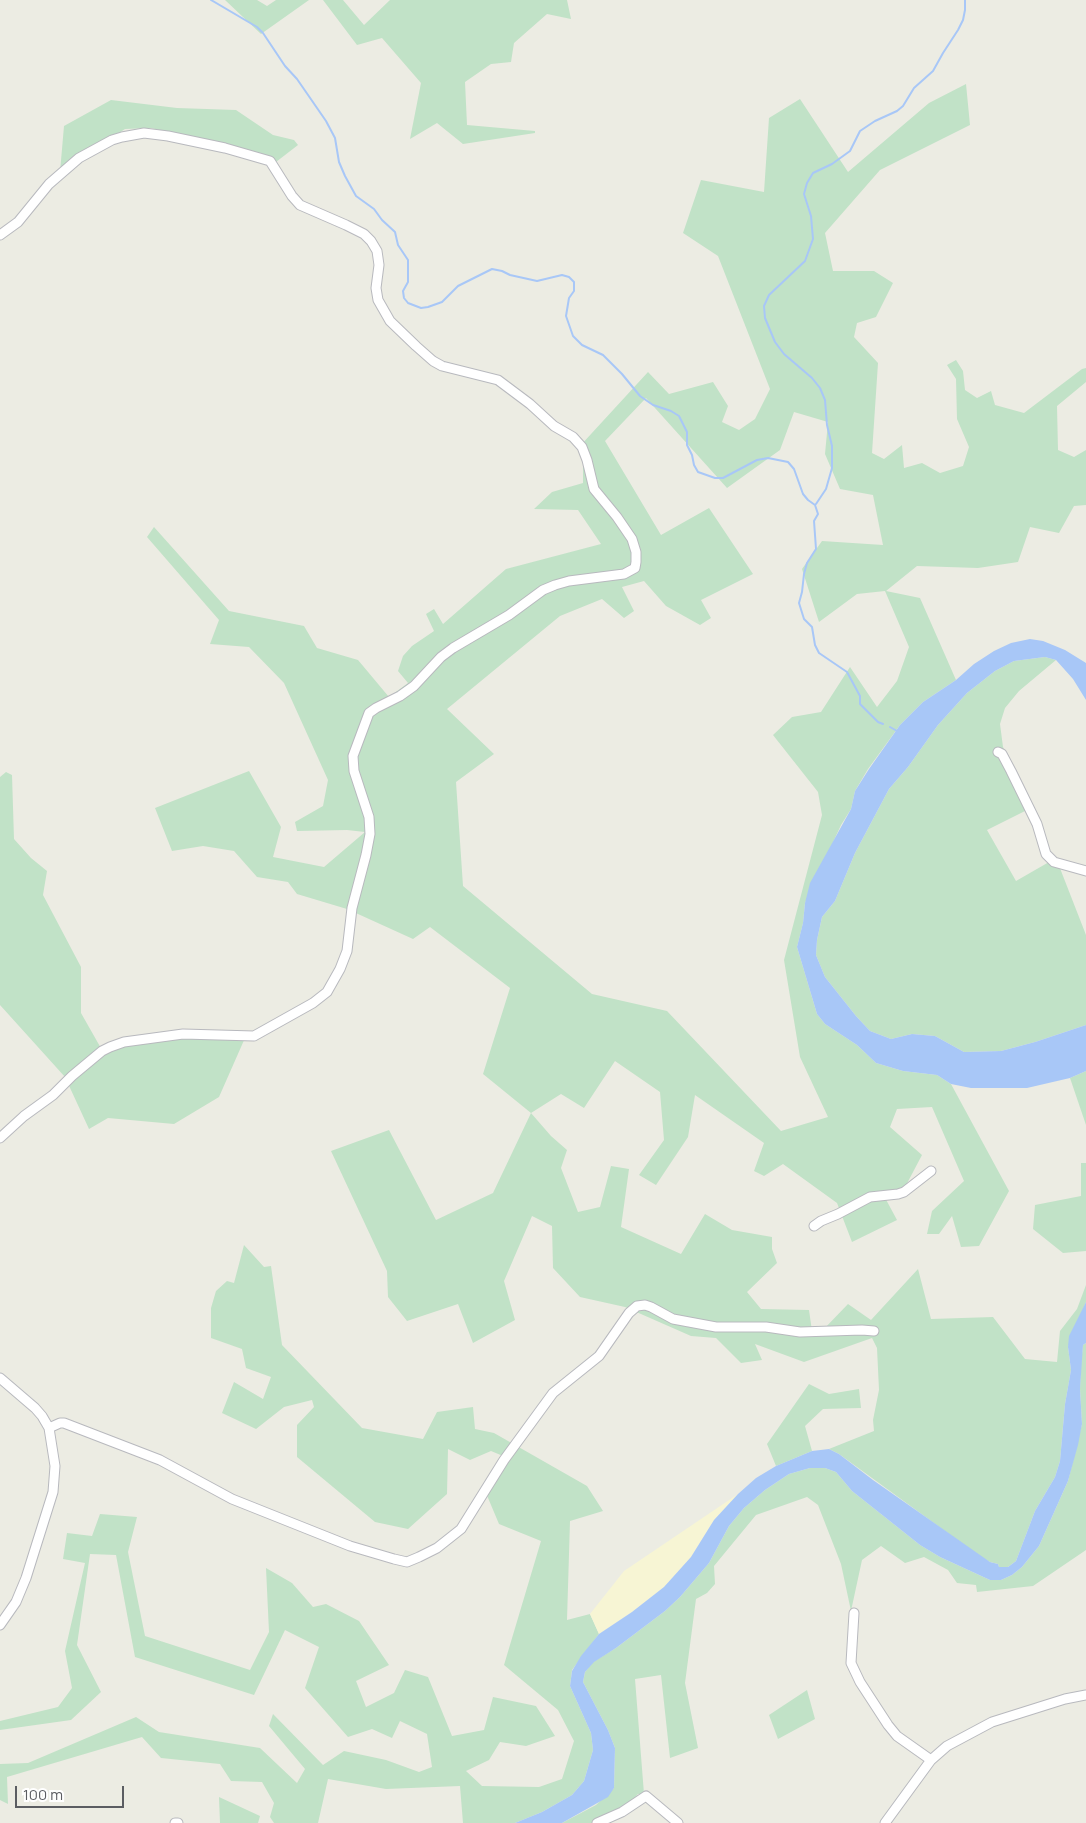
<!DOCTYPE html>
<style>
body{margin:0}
#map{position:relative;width:1086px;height:1823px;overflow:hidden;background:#ecece3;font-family:Manrope,sans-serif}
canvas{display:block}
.scale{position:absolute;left:15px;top:1786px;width:109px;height:22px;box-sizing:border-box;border:2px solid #5b5d62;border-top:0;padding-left:6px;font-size:15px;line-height:18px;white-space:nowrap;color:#5b5d62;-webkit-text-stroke:4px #fff;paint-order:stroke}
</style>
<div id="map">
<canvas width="1086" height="1823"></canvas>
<div class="scale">100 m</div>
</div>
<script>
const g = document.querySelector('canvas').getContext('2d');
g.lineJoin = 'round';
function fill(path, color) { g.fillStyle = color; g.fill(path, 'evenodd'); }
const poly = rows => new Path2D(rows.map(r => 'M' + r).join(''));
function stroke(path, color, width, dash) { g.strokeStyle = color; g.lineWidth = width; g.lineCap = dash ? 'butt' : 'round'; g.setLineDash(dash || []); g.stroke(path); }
fill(poly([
 [225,0,257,0,267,6,276,0,309,0,261,34],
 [323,0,343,0,364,25,390,0,567,0,571,19,547,14,514,43,511,62,491,64,465,82,467,125,535,131,535,133,463,144,437,123,410,139,421,83,382,38,357,45],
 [966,84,970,125,880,170,825,233,833,271,874,271,893,283,876,317,857,323,854,337,878,363,872,453,884,459,902,445,904,468,922,463,940,473,963,466,969,447,957,419,956,379,947,365,956,360,963,371,965,390,977,398,991,391,995,405,1024,413,1082,369,1086,368,1086,382,1057,406,1058,450,1074,457,1086,450,1086,505,1074,506,1059,533,1030,527,1018,562,978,568,917,566,886,591,920,598,956,680,923,702,900,725,868,769,855,791,851,809,841,825,805,903,803,923,797,947,817,1014,825,1024,857,1045,876,1063,903,1071,937,1075,951,1084,1009,1191,979,1246,961,1247,952,1216,939,1234,927,1234,932,1211,964,1181,932,1107,897,1109,890,1127,922,1155,903,1191,883,1194,897,1220,852,1242,837,1203,783,1164,764,1176,754,1171,764,1143,695,1095,688,1137,656,1185,639,1175,664,1140,660,1092,615,1061,584,1108,561,1094,531,1113,551,1136,567,1150,561,1168,578,1212,600,1207,611,1166,629,1169,621,1227,681,1254,705,1214,732,1230,772,1237,772,1249,777,1263,747,1292,761,1309,809,1310,812,1331,822,1331,848,1304,871,1320,918,1269,931,1319,993,1317,1025,1359,1057,1362,1060,1331,1077,1309,1086,1285,1086,1302,1068,1347,1071,1370,1065,1404,1060,1461,1055,1477,1035,1511,1016,1561,1008,1567,999,1567,998,1564,990,1562,982,1558,839,1454,829,1449,874,1431,873,1420,879,1390,877,1348,872,1338,804,1362,755,1344,762,1360,741,1363,716,1338,691,1336,625,1307,580,1297,553,1268,552,1226,532,1216,504,1281,515,1320,473,1343,458,1304,407,1321,388,1297,387,1271,331,1151,389,1130,436,1220,493,1193,531,1113,483,1074,510,988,430,927,413,939,347,909,297,894,288,882,257,877,234,851,203,846,172,851,155,808,249,771,281,827,273,857,324,867,365,832,347,830,297,831,295,822,323,806,328,780,284,683,249,647,210,644,219,620,147,537,154,527,229,611,304,626,317,648,358,660,389,697,408,683,398,671,403,656,412,646,434,631,426,614,434,609,443,624,506,569,601,544,578,510,534,509,552,492,583,483,583,457,580,446,648,372,669,394,713,382,728,406,722,422,739,430,755,419,770,389,718,256,683,233,701,180,764,192,769,118,800,99,848,172,929,103],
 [646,398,727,488,780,450,794,412,828,422,825,454,840,489,873,495,883,545,822,541,802,569,819,622,857,594,885,591,909,647,897,681,877,707,850,667,821,712,792,717,773,735,818,792,822,815,784,960,800,1057,828,1117,781,1131,667,1011,592,994,463,886,456,782,494,754,447,709,560,616,602,599,624,618,634,611,622,587,644,581,666,606,700,625,711,618,701,600,753,574,709,508,661,535,605,441],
 [111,100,177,108,236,110,273,135,294,140,298,145,276,162,263,154,151,128,125,129,60,172,64,126],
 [1045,657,1056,660,1019,691,1005,708,1000,724,1003,747,1031,808,987,830,1016,881,1056,858,1086,935,1086,1025,1035,1042,1001,1051,964,1052,935,1036,912,1034,891,1039,870,1031,856,1016,825,977,816,955,817,940,822,917,835,901,855,853,889,789,908,767,938,725,967,693,995,671,1014,661],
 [6,772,12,775,14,839,31,858,47,871,43,895,81,967,81,1013,102,1050,186,1033,245,1038,219,1097,174,1124,108,1118,89,1129,65,1077,0,1005,0,777],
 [1086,1071,1086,1125,1070,1078],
 [1081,1163,1086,1163,1086,1251,1063,1253,1033,1229,1035,1205,1081,1196],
 [244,1245,264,1267,271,1266,282,1345,362,1428,423,1439,437,1412,473,1407,475,1429,494,1433,587,1486,603,1511,570,1521,567,1620,590,1614,599,1634,572,1670,570,1686,591,1733,593,1750,584,1781,572,1795,542,1812,515,1823,463,1823,460,1786,386,1789,328,1779,318,1823,274,1823,270,1817,274,1803,262,1782,231,1781,220,1764,161,1758,142,1737,7,1777,8,1804,0,1800,0,1764,28,1763,136,1717,159,1732,260,1748,297,1783,305,1769,269,1726,273,1714,323,1765,344,1751,386,1760,419,1772,432,1767,427,1734,400,1721,392,1738,372,1729,348,1737,305,1688,319,1647,285,1630,254,1695,135,1657,116,1555,90,1554,77,1645,101,1692,71,1720,0,1730,0,1721,58,1707,72,1688,65,1651,85,1563,63,1559,67,1533,92,1536,100,1514,137,1517,128,1552,145,1636,250,1670,269,1632,266,1568,292,1583,313,1607,326,1604,359,1621,389,1665,356,1681,366,1707,394,1693,405,1670,428,1677,452,1736,484,1730,493,1697,536,1706,555,1736,526,1746,500,1742,489,1760,466,1771,482,1786,539,1787,562,1779,574,1741,558,1710,504,1665,541,1541,499,1524,483,1486,503,1456,491,1451,470,1460,448,1449,447,1494,408,1529,375,1522,297,1457,297,1425,314,1407,312,1400,284,1407,256,1429,222,1413,234,1382,263,1399,271,1377,246,1368,242,1349,211,1338,211,1308,216,1291,227,1281,234,1283],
 [1086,1343,1086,1550,1033,1586,977,1592,976,1585,957,1583,948,1570,924,1557,905,1563,881,1546,862,1560,851,1611,841,1564,818,1505,807,1497,756,1515,714,1566,715,1584,707,1593,696,1599,685,1683,698,1748,670,1758,661,1675,635,1679,644,1794,638,1794,624,1810,593,1823,562,1823,596,1805,614,1788,615,1748,608,1730,583,1682,585,1672,593,1662,616,1648,665,1611,680,1597,709,1563,729,1526,744,1508,765,1490,789,1474,810,1468,825,1468,836,1472,852,1491,920,1545,940,1557,990,1580,1001,1580,1012,1575,1022,1567,1039,1546,1068,1481,1072,1465,1082,1424,1080,1389,1081,1364,1083,1345],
 [809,1384,829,1394,859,1389,861,1408,823,1409,805,1426,812,1451,776,1466,767,1444],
 [807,1690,815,1719,778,1739,769,1715],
 [219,1797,260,1816,258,1823,220,1823]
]), '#c1e2c7');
fill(poly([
 [738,1494,714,1520,691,1557,664,1587,632,1612,599,1634,590,1614,624,1571]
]), '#f7f5d4');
fill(poly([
 [1030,639,1043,641,1065,650,1086,663,1086,700,1073,679,1056,660,1045,657,1014,661,995,671,967,693,938,725,908,767,889,789,855,853,835,901,822,917,817,940,816,955,825,977,856,1016,870,1031,891,1039,912,1034,935,1036,964,1052,1001,1051,1035,1042,1086,1025,1086,1071,1070,1078,1027,1088,971,1088,951,1084,937,1075,903,1071,876,1063,857,1045,825,1024,817,1014,797,947,803,923,805,903,810,883,851,809,855,791,869,769,900,725,923,702,956,680,974,664,994,651,1011,643],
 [1086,1302,1086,1343,1083,1345,1080,1389,1082,1424,1078,1445,1068,1481,1039,1546,1022,1567,1012,1575,1001,1580,990,1580,940,1557,920,1545,852,1491,836,1472,825,1468,810,1468,789,1474,765,1490,744,1508,729,1526,709,1563,680,1597,665,1611,616,1648,594,1662,585,1672,583,1682,608,1730,615,1748,614,1788,608,1797,562,1823,515,1823,542,1812,572,1795,584,1781,593,1750,591,1733,570,1686,572,1671,581,1656,599,1634,632,1612,664,1587,691,1557,714,1520,738,1494,756,1478,776,1466,812,1451,829,1449,839,1454,873,1480,990,1562,998,1564,999,1567,1008,1567,1016,1561,1035,1511,1055,1477,1060,1461,1065,1404,1071,1370,1068,1347,1069,1336]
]), '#a8c7f7');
stroke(poly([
 [211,0,257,27,263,33,285,66,297,79,326,121,335,138,339,162,345,176,356,196,374,209,382,220,395,232,398,245,408,260,408,282,403,291,404,298,408,303,421,308,428,307,442,302,458,286,492,269,502,271,510,275,537,281,562,275,569,277,574,282,574,291,569,298,566,316,573,336,582,345,603,355,622,374,640,396,653,405,671,411,679,416,687,432,687,445,692,455,694,465,698,472,715,478,723,478,757,460,768,458,788,462,794,469,803,494,808,500,815,505,818,514,814,521,816,549,807,563,804,574,802,592,799,603,804,619,812,627,815,645,819,653,847,672,860,696,860,704,878,722,883,724],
 [816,504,826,489,832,468,832,446,827,425,825,400,820,388,812,378,784,354,775,342,765,318,764,306,769,295,805,261,813,239,811,216,804,194,807,183,813,173,832,164,850,151,860,131,875,121,897,111,903,106,914,88,933,71,943,53,958,30,963,20,965,10,965,0],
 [890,727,897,731]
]), '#a8c7f7', 2);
const street = poly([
 [0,235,18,222,49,184,79,158,112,140,122,137,144,133,168,136,225,148,270,161,292,196,300,205,346,225,364,234,371,241,377,251,379,265,376,288,378,300,390,321,416,346,433,361,442,366,498,380,530,404,554,426,573,437,582,447,587,460,594,489,617,517,632,539,636,552,636,562,635,568,624,574,569,581,555,585,543,590,509,615,453,648,441,657,414,686,400,696,376,708,369,713,353,756,354,771,369,817,370,834,366,855,352,908,347,951,340,969,327,992,313,1003,254,1036,183,1034,124,1042,110,1047,102,1051,72,1076,53,1095,24,1116,0,1138],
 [998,752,1002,754,1011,771,1037,824,1046,854,1054,862,1086,871],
 [814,1226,821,1221,838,1214,870,1197,898,1194,904,1192,931,1171],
 [0,1378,35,1408,42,1416,49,1428,55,1466,53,1492,26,1578,16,1602,0,1625],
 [49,1428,60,1423,64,1423,160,1460,232,1499,350,1546,394,1559,407,1562,419,1557,437,1548,461,1529,504,1460,553,1393,599,1356,629,1313,637,1306,645,1305,651,1307,673,1319,716,1327,766,1327,800,1332,862,1330,874,1331],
 [854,1613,851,1663,860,1682,888,1725,897,1736,931,1760],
 [175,1823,178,1823],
 [597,1823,622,1812,646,1796,678,1823],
 [885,1823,931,1760,947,1746,992,1722,1065,1699,1086,1695]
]);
stroke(street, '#b8b9be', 11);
stroke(street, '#fff', 9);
</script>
